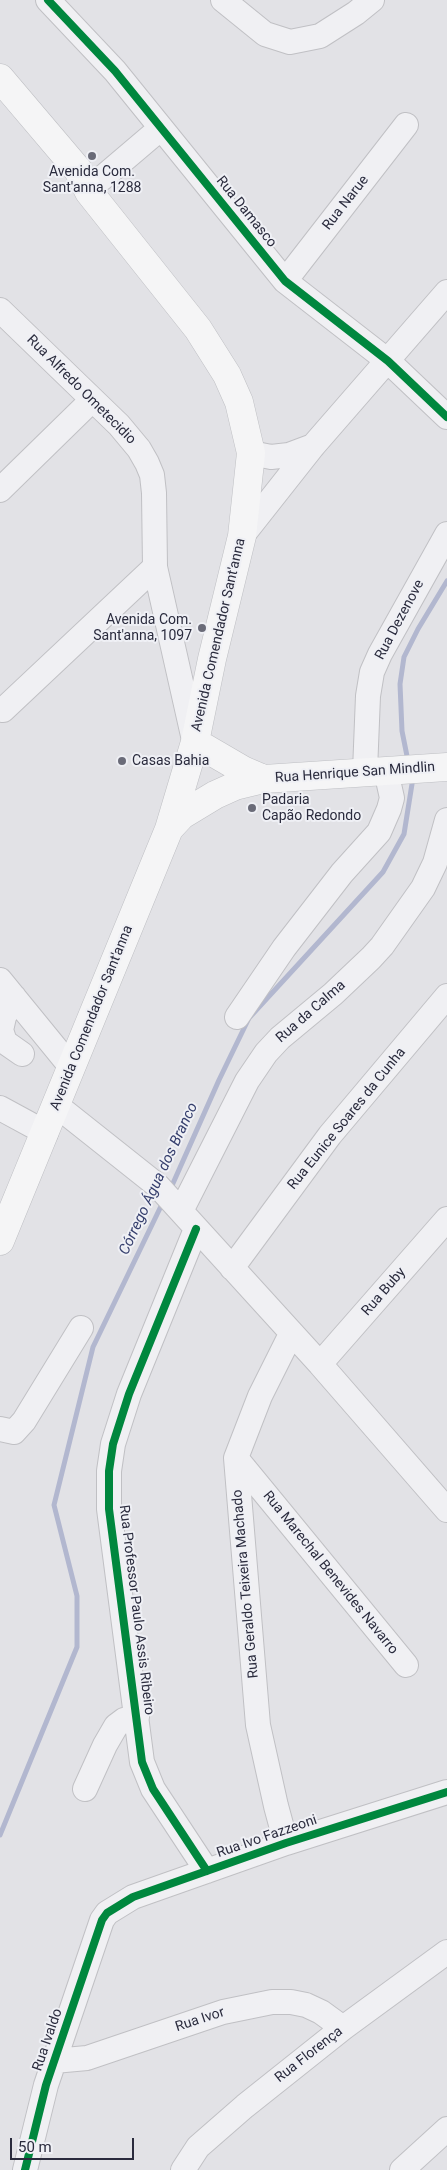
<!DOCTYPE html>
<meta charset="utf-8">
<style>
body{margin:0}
#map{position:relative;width:447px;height:2170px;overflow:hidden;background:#e2e2e6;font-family:Roboto,sans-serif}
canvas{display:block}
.scale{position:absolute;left:10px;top:2138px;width:124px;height:22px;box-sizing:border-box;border:2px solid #2a2b3d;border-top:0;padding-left:6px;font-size:15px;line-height:18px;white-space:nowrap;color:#2a2b3d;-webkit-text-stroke:4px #eff0f5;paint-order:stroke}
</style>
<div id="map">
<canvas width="447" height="2170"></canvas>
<div class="scale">50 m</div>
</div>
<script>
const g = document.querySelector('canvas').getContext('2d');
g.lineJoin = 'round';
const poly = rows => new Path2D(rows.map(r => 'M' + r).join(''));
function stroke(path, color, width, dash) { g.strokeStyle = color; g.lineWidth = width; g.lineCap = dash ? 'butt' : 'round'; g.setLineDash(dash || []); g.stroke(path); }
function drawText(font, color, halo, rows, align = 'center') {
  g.font = font + ' Roboto,sans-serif'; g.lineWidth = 4; g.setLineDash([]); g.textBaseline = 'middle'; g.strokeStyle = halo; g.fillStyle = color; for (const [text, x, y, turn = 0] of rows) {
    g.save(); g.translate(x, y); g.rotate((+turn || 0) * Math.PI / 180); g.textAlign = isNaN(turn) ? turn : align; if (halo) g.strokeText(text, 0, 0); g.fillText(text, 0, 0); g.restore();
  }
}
stroke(poly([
 [408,761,402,731,400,684,404,657,418,629,447,581],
 [170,1190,219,1080,249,1018,383,872,404,834,412,784,411,777],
 [0,1835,77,1647,77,1596,54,1505,93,1347,163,1202]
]), '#b2b7cf', 5);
const minor = poly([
 [48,0,115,71,285,281,388,361,447,417],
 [223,0,265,34,290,42,320,36,356,13,372,0],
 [101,179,161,128],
 [285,281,406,125],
 [0,310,119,425,139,449,147,463,152,475,154,493,155,567,194,740],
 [251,453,271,457,289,455,313,446],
 [0,490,91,401],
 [242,536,313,446,447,292],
 [3,710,155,567],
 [365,771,368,696,372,672,380,654,447,534],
 [0,980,71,1067],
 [14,997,4,1017,1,1030,5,1042,22,1054],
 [237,1017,284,948,342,873,379,832,389,809,392,798,386,771],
 [56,1105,158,1186,320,1364,447,1510],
 [0,1108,46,1133],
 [181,1211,247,1081,266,1053,280,1038,333,994,371,958,382,946,423,888,435,863,447,820],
 [196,1229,129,1394,113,1444,109,1471,109,1509,142,1762,153,1789,207,1871],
 [232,1268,330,1135,447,996],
 [320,1364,447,1219],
 [0,1429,14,1432,24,1421,81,1328],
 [236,1458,406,1665],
 [85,1789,105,1745,116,1726,124,1720,137,1717],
 [286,1843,276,1806,258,1725,236,1458,260,1396,291,1334],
 [54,2061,87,2058,223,2012,272,2002,291,2002,306,2005,321,2012,343,2028],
 [25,2170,46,2085,102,1920,107,1913,133,1897,286,1843,447,1792],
 [183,2170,198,2147,245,2106,343,2028,447,1952],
 [402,2170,447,2129]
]);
const major = poly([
 [0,78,78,170,89,192,198,329,227,375,239,402,251,453,242,536,212,659,195,742,169,829,0,1241],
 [195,742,243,770,264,779],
 [169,829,182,815,215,795,235,786,264,779,447,767]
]);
stroke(minor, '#c0c0c4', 26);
stroke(major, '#bebfc3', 29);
stroke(minor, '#f0f0f3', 24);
stroke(major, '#f5f5f6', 28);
stroke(poly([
 [48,0,115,71,285,281,388,361,447,417],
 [196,1229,129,1394,113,1444,109,1471,109,1509,142,1762,153,1789,207,1871],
 [25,2170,46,2085,102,1920,107,1913,133,1897,286,1843,447,1792]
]), '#00873e', 8);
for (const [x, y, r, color] of [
 [92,156,5,"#6a6b78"],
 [202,628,5,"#6a6b78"],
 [122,761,5,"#6a6b78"],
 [252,808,5,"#6a6b78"]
]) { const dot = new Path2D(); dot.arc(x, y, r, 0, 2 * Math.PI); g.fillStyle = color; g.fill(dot); stroke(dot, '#eff0f5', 2); }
drawText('14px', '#2a2b3d', '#eff0f5', [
 ["Avenida Com.",92,172,"center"],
 ["Sant'anna, 1288",92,188,"center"],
 ["Avenida Com.",192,620,"right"],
 ["Sant'anna, 1097",192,636,"right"],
 ["Casas Bahia",132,761],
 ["Padaria",262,800],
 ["Capão Redondo",262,816]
], 'left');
drawText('14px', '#2a2b3d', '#eff0f5', [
 ["Rua Narue",346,203,-52],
 ["Rua Damasco",246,212,51],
 ["Rua Alfredo Ometecidio",81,390,45],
 ["Rua Dezenove",400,620,-62],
 ["Avenida Comendador Sant'anna",219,635,-77],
 ["Rua Henrique San Mindlin",355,773,-4],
 ["Rua da Calma",311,1012,-41],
 ["Avenida Comendador Sant'anna",92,1018,-68],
 ["Rua Eunice Soares da Cunha",347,1119,-51],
 ["Rua Buby",384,1292,-49],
 ["Rua Marechal Benevides Navarro",330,1573,51],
 ["Rua Geraldo Teixeira Machado",246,1584,-95],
 ["Rua Professor Paulo Assis Ribeiro",136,1610,83],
 ["Rua Ivo Fazzeoni",267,1837,-19],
 ["Rua Ivor",200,2020,-18],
 ["Rua Ivaldo",48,2040,-71],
 ["Rua Florença",309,2055,-38]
]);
drawText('italic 15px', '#37406e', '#eff0f5', [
 ["Córrego Água dos Branco",159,1179,-65]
]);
</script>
